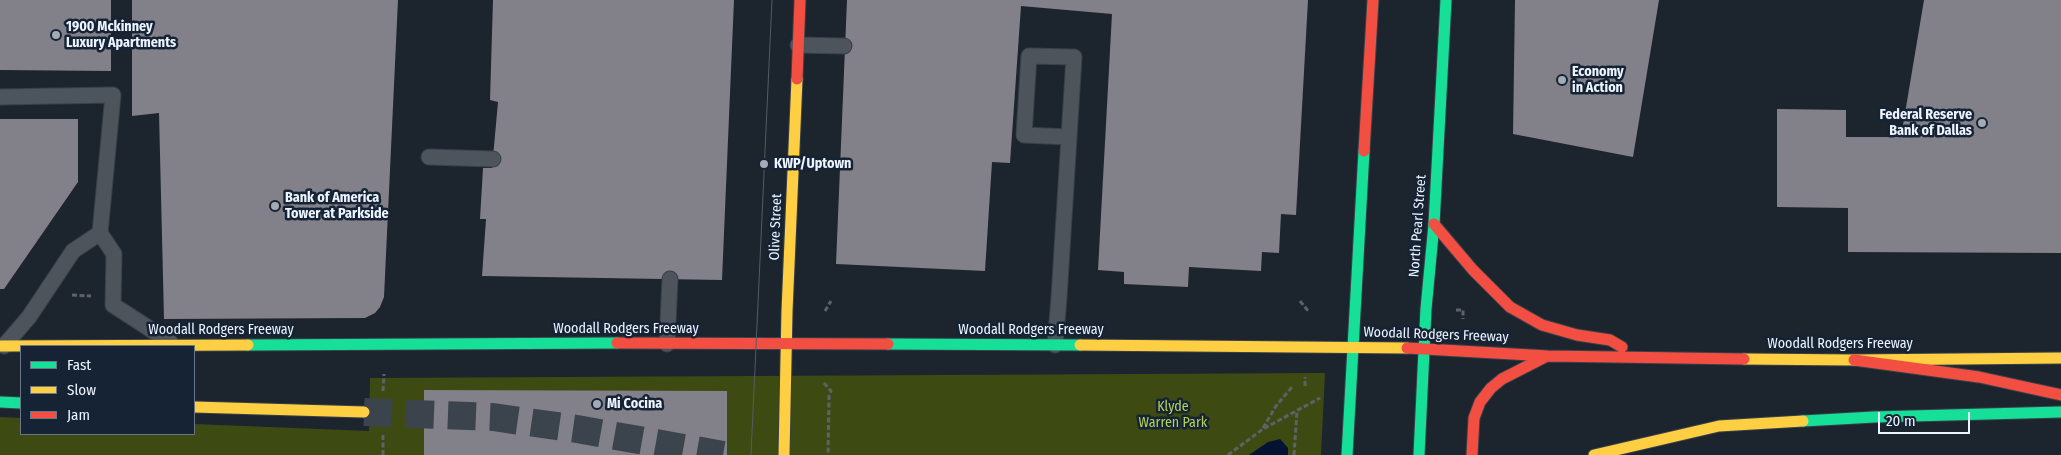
<!DOCTYPE html>
<style>
body{margin:0}
#map{position:relative;width:2061px;height:455px;overflow:hidden;background:#1c242e;font-family:"Fira Sans Condensed",sans-serif}
canvas{display:block}
.legend{position:absolute;left:20px;top:345px;width:175px;height:90px;box-sizing:border-box;background:#152335;border:1px solid #6b7786;margin:0;padding:6px 9px;list-style:none;font-size:15px;color:#edf4ff}
.legend li{display:flex;align-items:center;gap:10px;height:25px}
.legend b{width:25px;border:1px solid #6b7786}
.scale{position:absolute;left:1878px;top:412px;width:92px;height:22px;box-sizing:border-box;border:2px solid #edf4ff;border-top:0;padding-left:6px;font-size:15px;line-height:18px;white-space:nowrap;color:#edf4ff;-webkit-text-stroke:4px #152335;paint-order:stroke}
</style>
<div id="map">
<canvas width="2061" height="455"></canvas>
<ul class="legend">
<li><b style="height:6px;background:#16e098"></b>Fast</li>
<li><b style="height:6px;background:#ffcf43"></b>Slow</li>
<li><b style="height:6px;background:#f24e42"></b>Jam</li>
</ul>
<div class="scale">20 m</div>
</div>
<script>
const g = document.querySelector('canvas').getContext('2d');
g.lineJoin = 'round';
function fill(path, color) { g.fillStyle = color; g.fill(path, 'evenodd'); }
const poly = rows => new Path2D(rows.map(r => 'M' + r).join(''));
function stroke(path, color, width, dash) { g.strokeStyle = color; g.lineWidth = width; g.lineCap = dash ? 'butt' : 'round'; g.setLineDash(dash || []); g.stroke(path); }
function drawText(font, color, halo, rows, align = 'center') {
  g.font = font + ' "Fira Sans Condensed",sans-serif'; g.lineWidth = 5; g.setLineDash([]); g.textBaseline = 'middle'; g.strokeStyle = halo; g.fillStyle = color; for (const [text, x, y, turn = 0] of rows) {
    g.save(); g.translate(x, y); g.rotate((+turn || 0) * Math.PI / 180); g.textAlign = isNaN(turn) ? turn : align; if (halo) g.strokeText(text, 0, 0); g.fillText(text, 0, 0); g.restore();
  }
}
fill(poly([
 [1325,373,1321,455,0,455,0,417,21,418,21,434,194,434,194,424,369,431,370,378]
]), '#3d4b13');
fill(poly([
 [1280,439,1288,448,1288,455,1249,455,1268,442]
]), '#031433');
fill(poly([
 [0,0,111,0,111,71,0,70],
 [132,0,398,0,384,297,380,307,375,313,365,318,164,319,159,113,132,116],
 [493,0,734,0,722,280,482,276,486,219,480,219,483,168,492,168,498,102,490,100],
 [847,0,1308,0,1296,215,1281,214,1279,253,1262,252,1261,271,1189,267,1188,287,1124,284,1124,272,1098,270,1112,14,1021,6,1010,163,992,162,985,271,836,264],
 [1515,0,1659,0,1633,157,1513,134],
 [1924,0,2061,0,2061,253,1848,252,1848,208,1777,207,1777,109,1846,110,1846,137,1901,137],
 [0,119,78,119,78,182,4,289,0,289],
 [424,390,727,391,727,455,424,455]
]), '#828089');
stroke(poly([
 [364,412,493,417,577,429,723,455]
]), '#3b434d', 28, [28, 14]);
const lane = poly([
 [798,45,844,46],
 [0,97,113,95,100,233,114,254,113,305,170,342],
 [429,157,493,159],
 [667,344,670,279],
 [1055,345,1059,298,1074,57,1029,56,1024,135,1069,137],
 [4,346,29,317,73,251,100,233]
]);
const fast = poly([
 [888,344,1080,345],
 [248,345,617,343],
 [0,402,21,403],
 [1803,421,1874,417,2061,412],
 [1347,455,1364,151],
 [1419,455,1426,309,1434,224,1446,0]
]);
const slow = poly([
 [1080,345,1407,348],
 [0,346,248,345],
 [1744,359,1854,360,2061,358],
 [194,407,364,412],
 [784,455,787,311,797,79],
 [1594,455,1719,426,1803,421]
]);
const jam = poly([
 [797,79,800,0],
 [1364,151,1373,0],
 [1434,224,1473,270,1510,307,1542,325,1577,335,1610,340,1622,347],
 [617,343,888,344],
 [1407,348,1548,356,1744,359],
 [1854,360,1979,377,2061,395],
 [1472,455,1474,418,1480,402,1491,388,1502,379,1547,356]
]);
stroke(lane, '#394048', 17);
stroke(fast, '#394048', 13);
stroke(slow, '#394048', 13);
stroke(jam, '#394048', 13);
stroke(poly([
 [72,295,91,296],
 [1300,301,1309,312],
 [1456,310,1463,310,1463,319],
 [825,311,831,301],
 [824,383,831,391,829,396,828,455],
 [1305,386,1305,377],
 [383,391,384,374],
 [1263,428,1276,406,1292,387],
 [383,455,383,434],
 [1228,455,1263,429,1320,398],
 [1294,455,1297,411]
]), '#5d6269', 3, [5, 2.5]);
stroke(lane, '#4d545c', 15);
stroke(fast, '#16e098', 11);
stroke(slow, '#ffcf43', 11);
stroke(jam, '#f24e42', 11);
stroke(poly([
 [751,455,772,0]
]), '#555b64', 1);
for (const [x, y, r, color] of [
 [56,35,5,"#a4abb6"],
 [1562,80,5,"#a4abb6"],
 [1982,123,5,"#a4abb6"],
 [764,164,5,"#a4abb6"],
 [275,206,5,"#a4abb6"],
 [597,404,5,"#a4abb6"]
]) { const dot = new Path2D(); dot.arc(x, y, r, 0, 2 * Math.PI); g.fillStyle = color; g.fill(dot); stroke(dot, '#152335', 2); }
drawText('bold 14px', '#edf4ff', '#152335', [
 ["1900 Mckinney",66,27],
 ["Luxury Apartments",66,43],
 ["Economy",1572,72],
 ["in Action",1572,88],
 ["Federal Reserve",1972,115,"right"],
 ["Bank of Dallas",1972,131,"right"],
 ["KWP/Uptown",774,164],
 ["Bank of America",285,198],
 ["Tower at Parkside",285,214],
 ["Mi Cocina",607,404]
], 'left');
drawText('14px', '#edf4ff', '#152335', [
 ["North Pearl Street",1418,226,-86],
 ["Olive Street",776,227,-88],
 ["Woodall Rodgers Freeway",626,329],
 ["Woodall Rodgers Freeway",221,330],
 ["Woodall Rodgers Freeway",1031,330],
 ["Woodall Rodgers Freeway",1436,335,2],
 ["Woodall Rodgers Freeway",1840,344]
]);
drawText('14px', '#b4d257', '#152335', [
 ["Klyde",1173,407],
 ["Warren Park",1173,423]
]);
</script>
